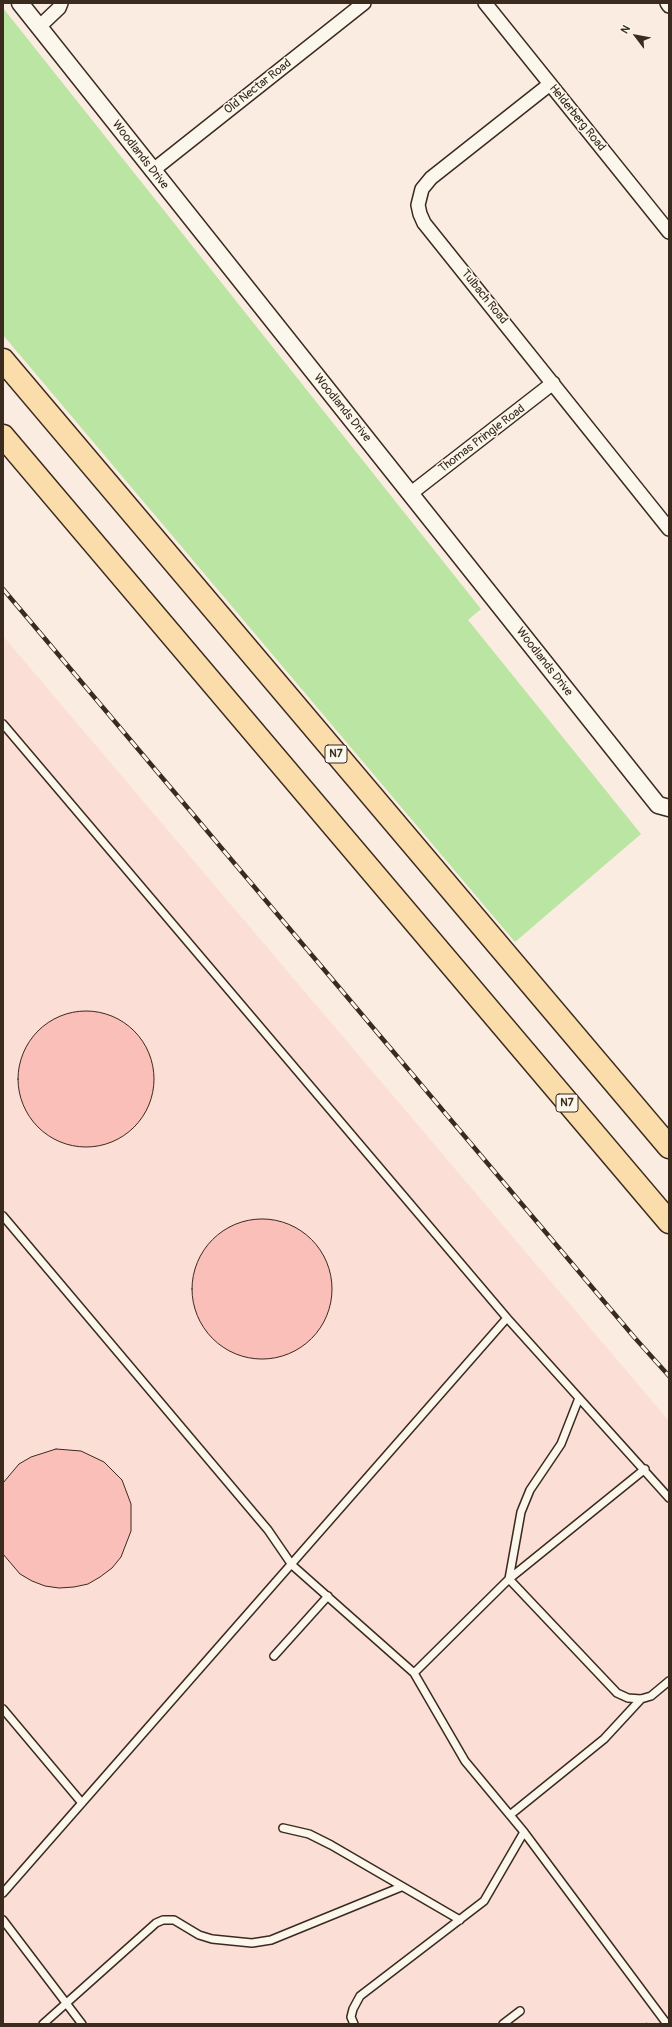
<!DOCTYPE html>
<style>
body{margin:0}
#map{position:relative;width:672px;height:2027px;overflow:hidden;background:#fbece2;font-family:Pangolin,sans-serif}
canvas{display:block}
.frame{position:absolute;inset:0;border:4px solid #3b2a1e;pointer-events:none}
.north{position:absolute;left:616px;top:16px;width:40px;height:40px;-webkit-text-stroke:3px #fbf7ec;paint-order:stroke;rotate:302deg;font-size:11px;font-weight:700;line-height:16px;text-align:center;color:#3b2a1e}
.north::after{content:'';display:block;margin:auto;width:14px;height:18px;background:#3b2a1e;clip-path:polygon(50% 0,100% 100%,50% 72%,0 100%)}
</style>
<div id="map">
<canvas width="672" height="2027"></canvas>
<div class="frame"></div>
<div class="north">N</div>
</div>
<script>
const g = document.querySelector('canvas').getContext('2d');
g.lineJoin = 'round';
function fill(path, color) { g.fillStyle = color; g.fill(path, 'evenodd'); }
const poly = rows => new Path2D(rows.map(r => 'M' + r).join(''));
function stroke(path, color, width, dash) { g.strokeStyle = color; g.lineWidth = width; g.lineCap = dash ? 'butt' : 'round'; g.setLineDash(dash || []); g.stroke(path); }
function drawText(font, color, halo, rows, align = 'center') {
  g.font = font + ' Pangolin,sans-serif'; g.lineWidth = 3; g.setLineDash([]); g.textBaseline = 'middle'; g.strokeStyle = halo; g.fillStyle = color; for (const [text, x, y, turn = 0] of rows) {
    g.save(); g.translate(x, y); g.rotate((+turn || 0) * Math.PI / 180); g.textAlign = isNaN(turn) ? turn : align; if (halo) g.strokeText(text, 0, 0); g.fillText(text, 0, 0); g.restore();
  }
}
fill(poly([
 [3,636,669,1421,669,2024,3,2024]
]), '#fbded6');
fill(poly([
 [3,8,481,609,468,620,641,834,515,942,3,335]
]), '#bae5a2');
const building = poly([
 '18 1079a68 68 0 1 1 136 0a68 68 0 1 1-136 0Z',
 '192 1289a70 70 0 1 1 140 0a70 70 0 1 1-140 0Z',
 [56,1449,81,1451,104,1462,122,1480,131,1504,131,1531,121,1557,112,1568,100,1577,88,1584,74,1587,59,1588,45,1586,32,1581,20,1574,3,1554,3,1483,19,1464,31,1457,56,1449]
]);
fill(building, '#fbbfb9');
stroke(building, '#3b2a1e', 1);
const service = poly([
 [3,724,507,1318,669,1498],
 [3,1216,268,1530,292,1565,414,1673,465,1761,524,1832,667,2024],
 [579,1398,561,1444,530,1490,521,1512,509,1579,617,1693,628,1698,641,1699,651,1696,669,1681],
 [274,1656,328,1596],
 [414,1673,509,1579,645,1469],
 [3,1709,82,1803],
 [510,1815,604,1739,641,1699],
 [283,1828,309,1834,331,1845,460,1920],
 [3,1893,507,1318],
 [3,1920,82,2024],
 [43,2024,156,1923,163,1920,174,1920,199,1935,212,1939,252,1943,271,1940,401,1887],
 [354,2024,351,2017,353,2009,360,1996,484,1901,524,1832],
 [503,2024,520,2011]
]);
const minor = poly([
 [485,3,669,232],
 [667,3,669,6],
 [39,27,59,8,61,3],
 [550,84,431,178,422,189,418,205,420,214,424,223,669,529],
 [152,171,364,3],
 [410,494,553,383]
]);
const tertiary = poly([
 [20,3,650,795,658,805,669,808]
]);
const motorway = poly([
 [3,360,669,1147],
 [3,436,669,1222]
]);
stroke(service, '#3b2a1e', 10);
stroke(minor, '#3b2a1e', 16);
stroke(tertiary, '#3b2a1e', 19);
stroke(motorway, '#3b2a1e', 25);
stroke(poly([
 [646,2024,647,2024]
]), '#3b2a1e', 2.5, [1, 3]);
stroke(service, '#fbf7ec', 7);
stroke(minor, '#fbf7ec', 13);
stroke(tertiary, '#fbf7ec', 16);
stroke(motorway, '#fbddab', 22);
const rail = poly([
 [3,589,634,1337,669,1376]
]);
stroke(rail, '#3b2a1e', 4.5);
stroke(rail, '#fbf7ec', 3, [9]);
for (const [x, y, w] of [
 [336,754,22],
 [567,1103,22]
]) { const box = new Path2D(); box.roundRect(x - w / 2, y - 9, w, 18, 3); g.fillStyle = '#fbf7ec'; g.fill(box); stroke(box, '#3b2a1e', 1); }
drawText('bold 11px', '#3b2a1e', null, [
 ["N7",336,754],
 ["N7",567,1103]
]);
drawText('12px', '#3b2a1e', '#fbf7ec', [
 ["Old Nectar Road",258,87,-38],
 ["Helderberg Road",577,118,51],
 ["Woodlands Drive",140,155,52],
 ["Tulbach Road",484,297,51],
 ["Woodlands Drive",342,408,51],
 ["Thomas Pringle Road",482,439,-37],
 ["Woodlands Drive",544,662,52]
]);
</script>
